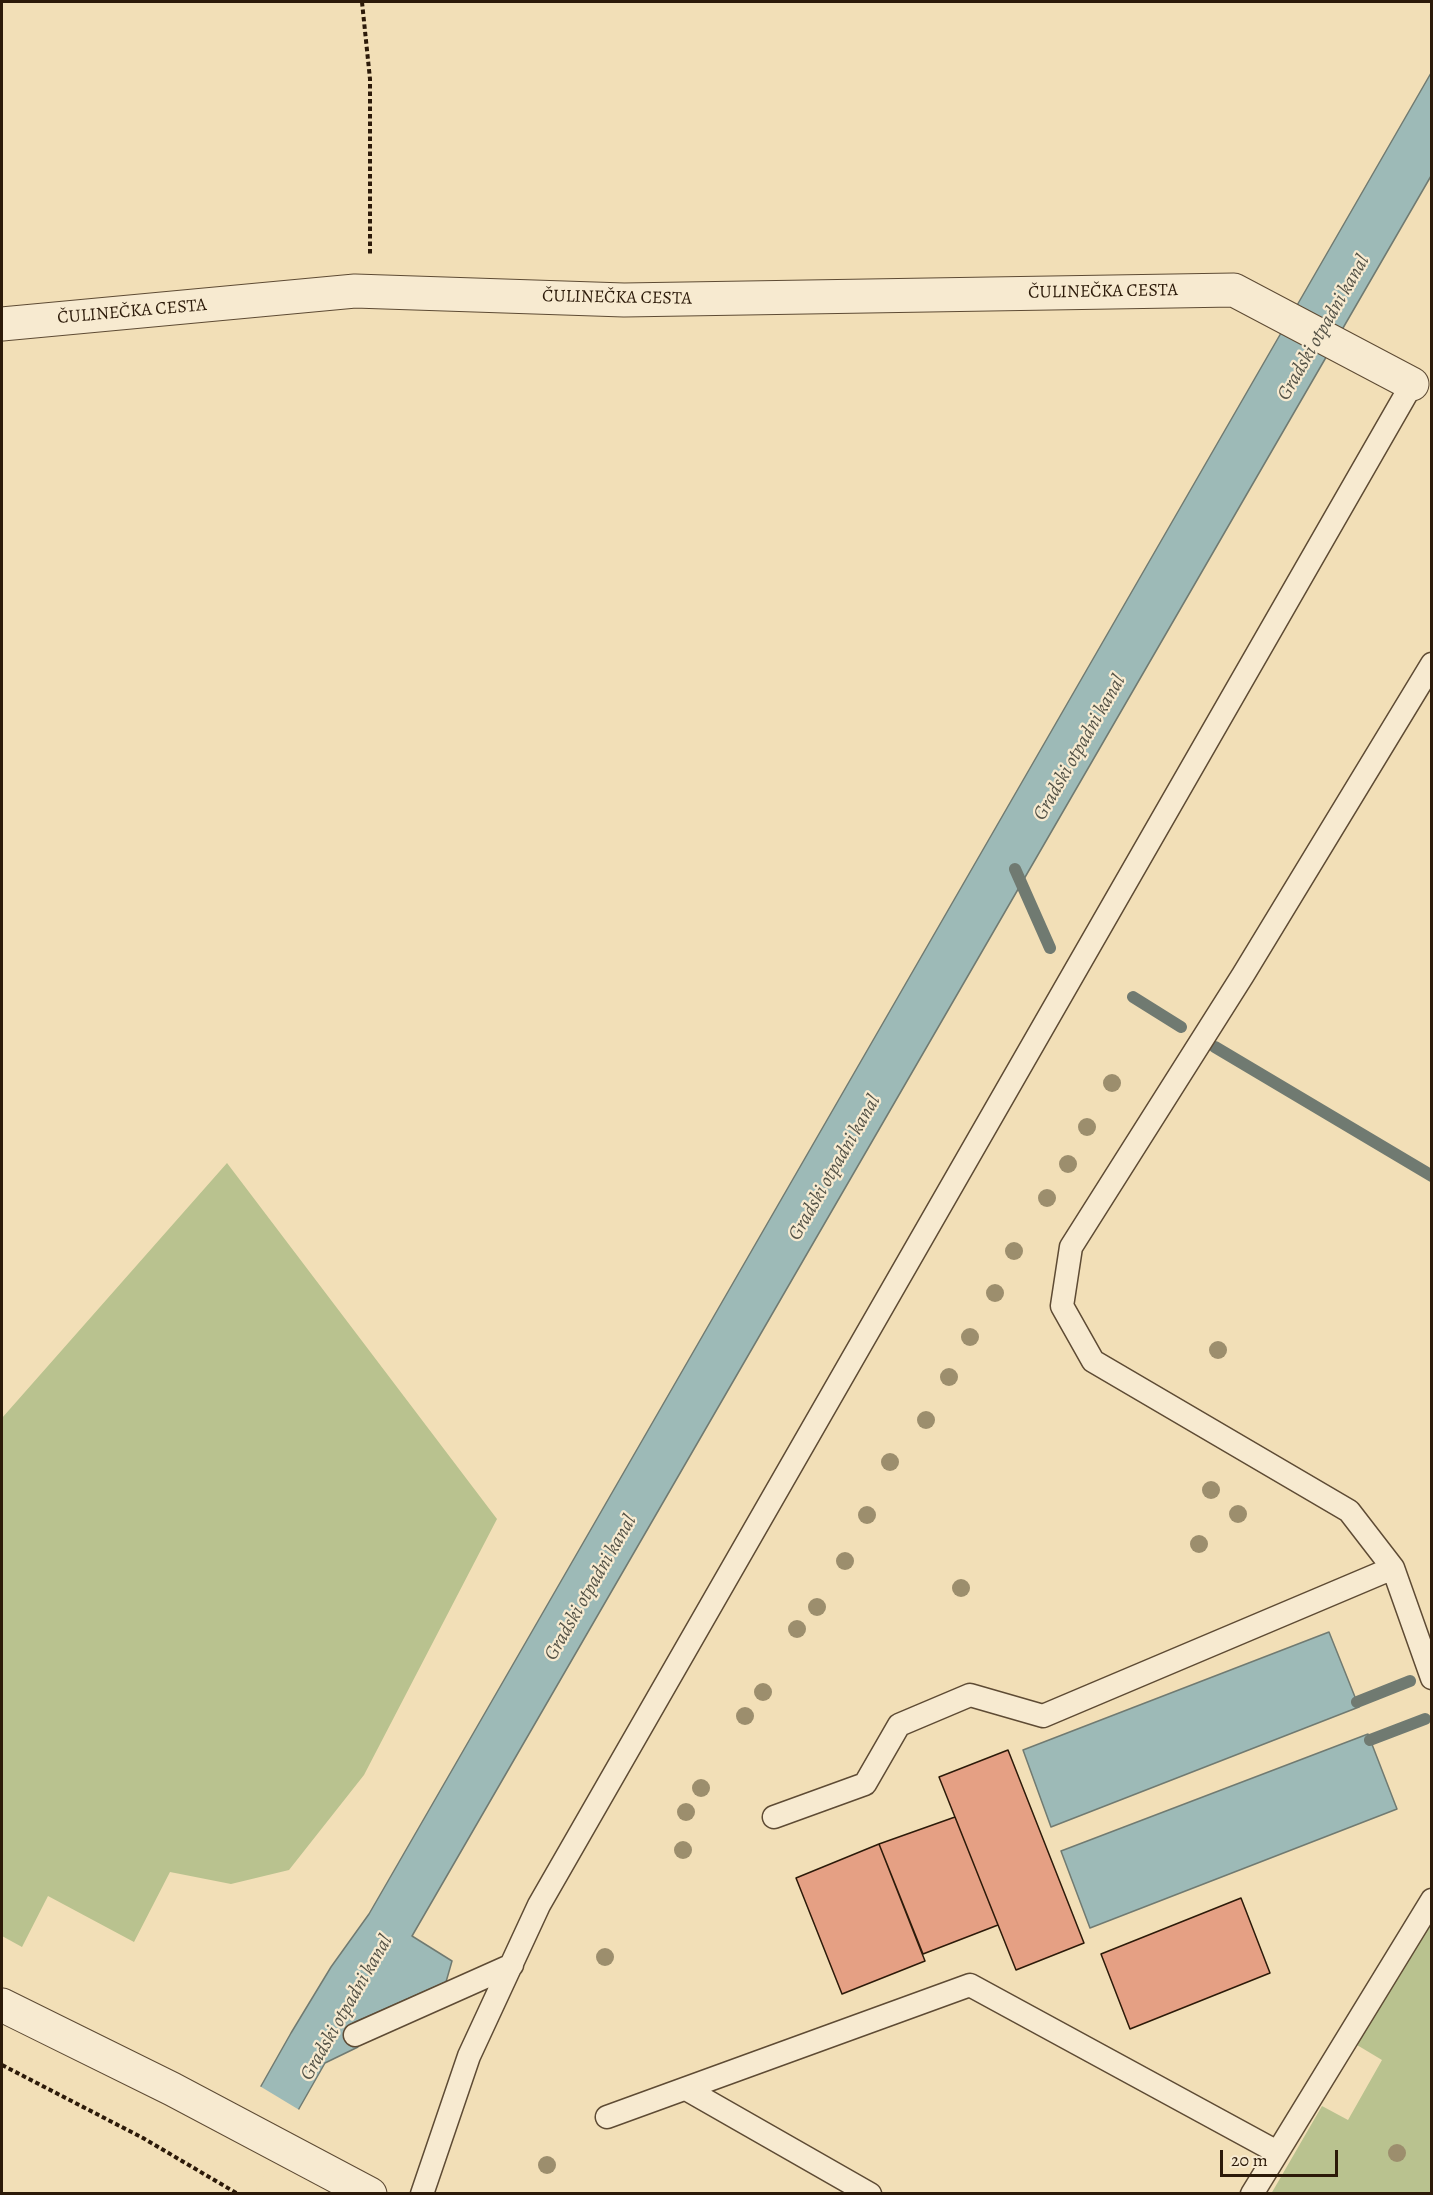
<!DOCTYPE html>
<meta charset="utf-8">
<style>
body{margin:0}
#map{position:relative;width:1433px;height:2195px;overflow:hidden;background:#f2dfb7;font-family:Alegreya,serif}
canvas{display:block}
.frame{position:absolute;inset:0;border:3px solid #2c1a09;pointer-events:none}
.scale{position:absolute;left:1220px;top:2150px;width:118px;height:27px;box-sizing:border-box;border:3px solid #2c1a09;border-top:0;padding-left:8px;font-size:18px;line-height:21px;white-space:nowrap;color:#2c1a09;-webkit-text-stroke:4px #f7ead0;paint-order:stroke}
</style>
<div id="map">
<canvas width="1433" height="2195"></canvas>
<div class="frame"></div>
<div class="scale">20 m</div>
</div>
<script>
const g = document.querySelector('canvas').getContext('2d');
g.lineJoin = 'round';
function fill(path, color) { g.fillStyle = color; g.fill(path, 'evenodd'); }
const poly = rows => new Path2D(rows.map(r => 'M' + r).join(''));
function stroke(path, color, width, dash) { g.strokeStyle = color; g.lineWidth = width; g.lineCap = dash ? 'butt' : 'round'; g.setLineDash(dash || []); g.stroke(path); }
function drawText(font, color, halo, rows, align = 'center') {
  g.font = font + ' Alegreya,serif'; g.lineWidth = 4.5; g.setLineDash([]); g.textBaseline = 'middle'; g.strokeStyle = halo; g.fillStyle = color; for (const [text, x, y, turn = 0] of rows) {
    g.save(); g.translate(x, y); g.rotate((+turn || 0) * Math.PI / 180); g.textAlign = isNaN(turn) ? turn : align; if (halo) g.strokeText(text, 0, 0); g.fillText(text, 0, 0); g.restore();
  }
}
fill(poly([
 [227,1163,497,1519,364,1775,289,1870,231,1884,170,1872,134,1942,48,1896,22,1947,2,1936,2,1418],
 [1431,1920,1431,2193,1271,2194,1322,2106,1348,2120,1382,2060,1357,2045]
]), '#b9c28f');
const water = poly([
 [1431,73,1431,176,412,1936,452,1961,446,1982,353,2023,358,2047,325,2063,251,2193,200,2194,291,2033,331,1967,369,1914,1431,73],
 [1329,1632,1359,1707,1051,1827,1023,1750,1329,1632],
 [1368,1734,1397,1809,1090,1928,1061,1851,1368,1734]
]);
fill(water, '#9dbab7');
stroke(water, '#707a71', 1.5);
fill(poly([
 [258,2085,301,2111,254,2194,197,2193]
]), '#f2dfb7');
stroke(poly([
 [1015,869,1050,948],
 [1133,997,1181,1027],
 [1215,1047,1432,1176],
 [1357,1702,1410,1681],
 [1370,1740,1425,1719]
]), '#707a71', 12);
const building = poly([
 [1008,1750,1084,1943,1016,1970,939,1777,1008,1750],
 [955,1817,998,1925,923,1954,879,1844,955,1817],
 [879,1844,925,1961,842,1994,796,1878,879,1844],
 [1241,1898,1270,1973,1130,2029,1101,1954,1241,1898]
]);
fill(building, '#e5a084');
stroke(building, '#2c1a09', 1.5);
const service = poly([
 [1432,664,1243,975,1071,1247,1062,1306,1093,1361,1349,1511,1393,1568,1432,1678],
 [774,1817,865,1784,899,1725,970,1695,1043,1716,1393,1568],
 [355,2035,512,1965],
 [686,2089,870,2194],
 [607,2117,970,1985,1277,2152],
 [422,2194,469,2056,539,1905,1412,384],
 [1252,2194,1432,1900]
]);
const minor = poly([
 [2,324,355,291,624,300,1234,290,1412,384]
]);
const tertiary = poly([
 [2,2005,172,2089,370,2194]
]);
stroke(service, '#5e4b34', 25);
stroke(minor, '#5e4b34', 35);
stroke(tertiary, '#5e4b34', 35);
stroke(poly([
 [362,2,370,79,370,255],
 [2,2065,143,2138,238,2194]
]), '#2c1a09', 4, [4.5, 3]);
stroke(service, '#f7ead0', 22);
stroke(minor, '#f7ead0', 33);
stroke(tertiary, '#f7ead0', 33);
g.fillStyle = '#9c8e6d';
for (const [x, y] of [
 [1112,1083],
 [1087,1127],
 [1068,1164],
 [1047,1198],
 [1014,1251],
 [995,1293],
 [970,1337],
 [1218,1350],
 [949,1377],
 [926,1420],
 [890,1462],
 [1211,1490],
 [1238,1514],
 [867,1515],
 [1199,1544],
 [845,1561],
 [961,1588],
 [817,1607],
 [797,1629],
 [763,1692],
 [745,1716],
 [701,1788],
 [686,1812],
 [683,1850],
 [605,1957],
 [1397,2153],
 [547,2165]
]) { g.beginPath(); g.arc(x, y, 9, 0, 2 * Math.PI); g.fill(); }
drawText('18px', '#2c1a09', '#f7ead0', [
 ["ČULINEČKA CESTA",1103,292,-1],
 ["ČULINEČKA CESTA",617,298,1],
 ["ČULINEČKA CESTA",132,312,-5]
]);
drawText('italic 20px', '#545246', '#f7ead0', [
 ["Gradski otpadni kanal",1324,328,-60],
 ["Gradski otpadni kanal",1080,748,-60],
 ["Gradski otpadni kanal",835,1168,-60],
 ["Gradski otpadni kanal",591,1588,-60],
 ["Gradski otpadni kanal",347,2008,-60]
]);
</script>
